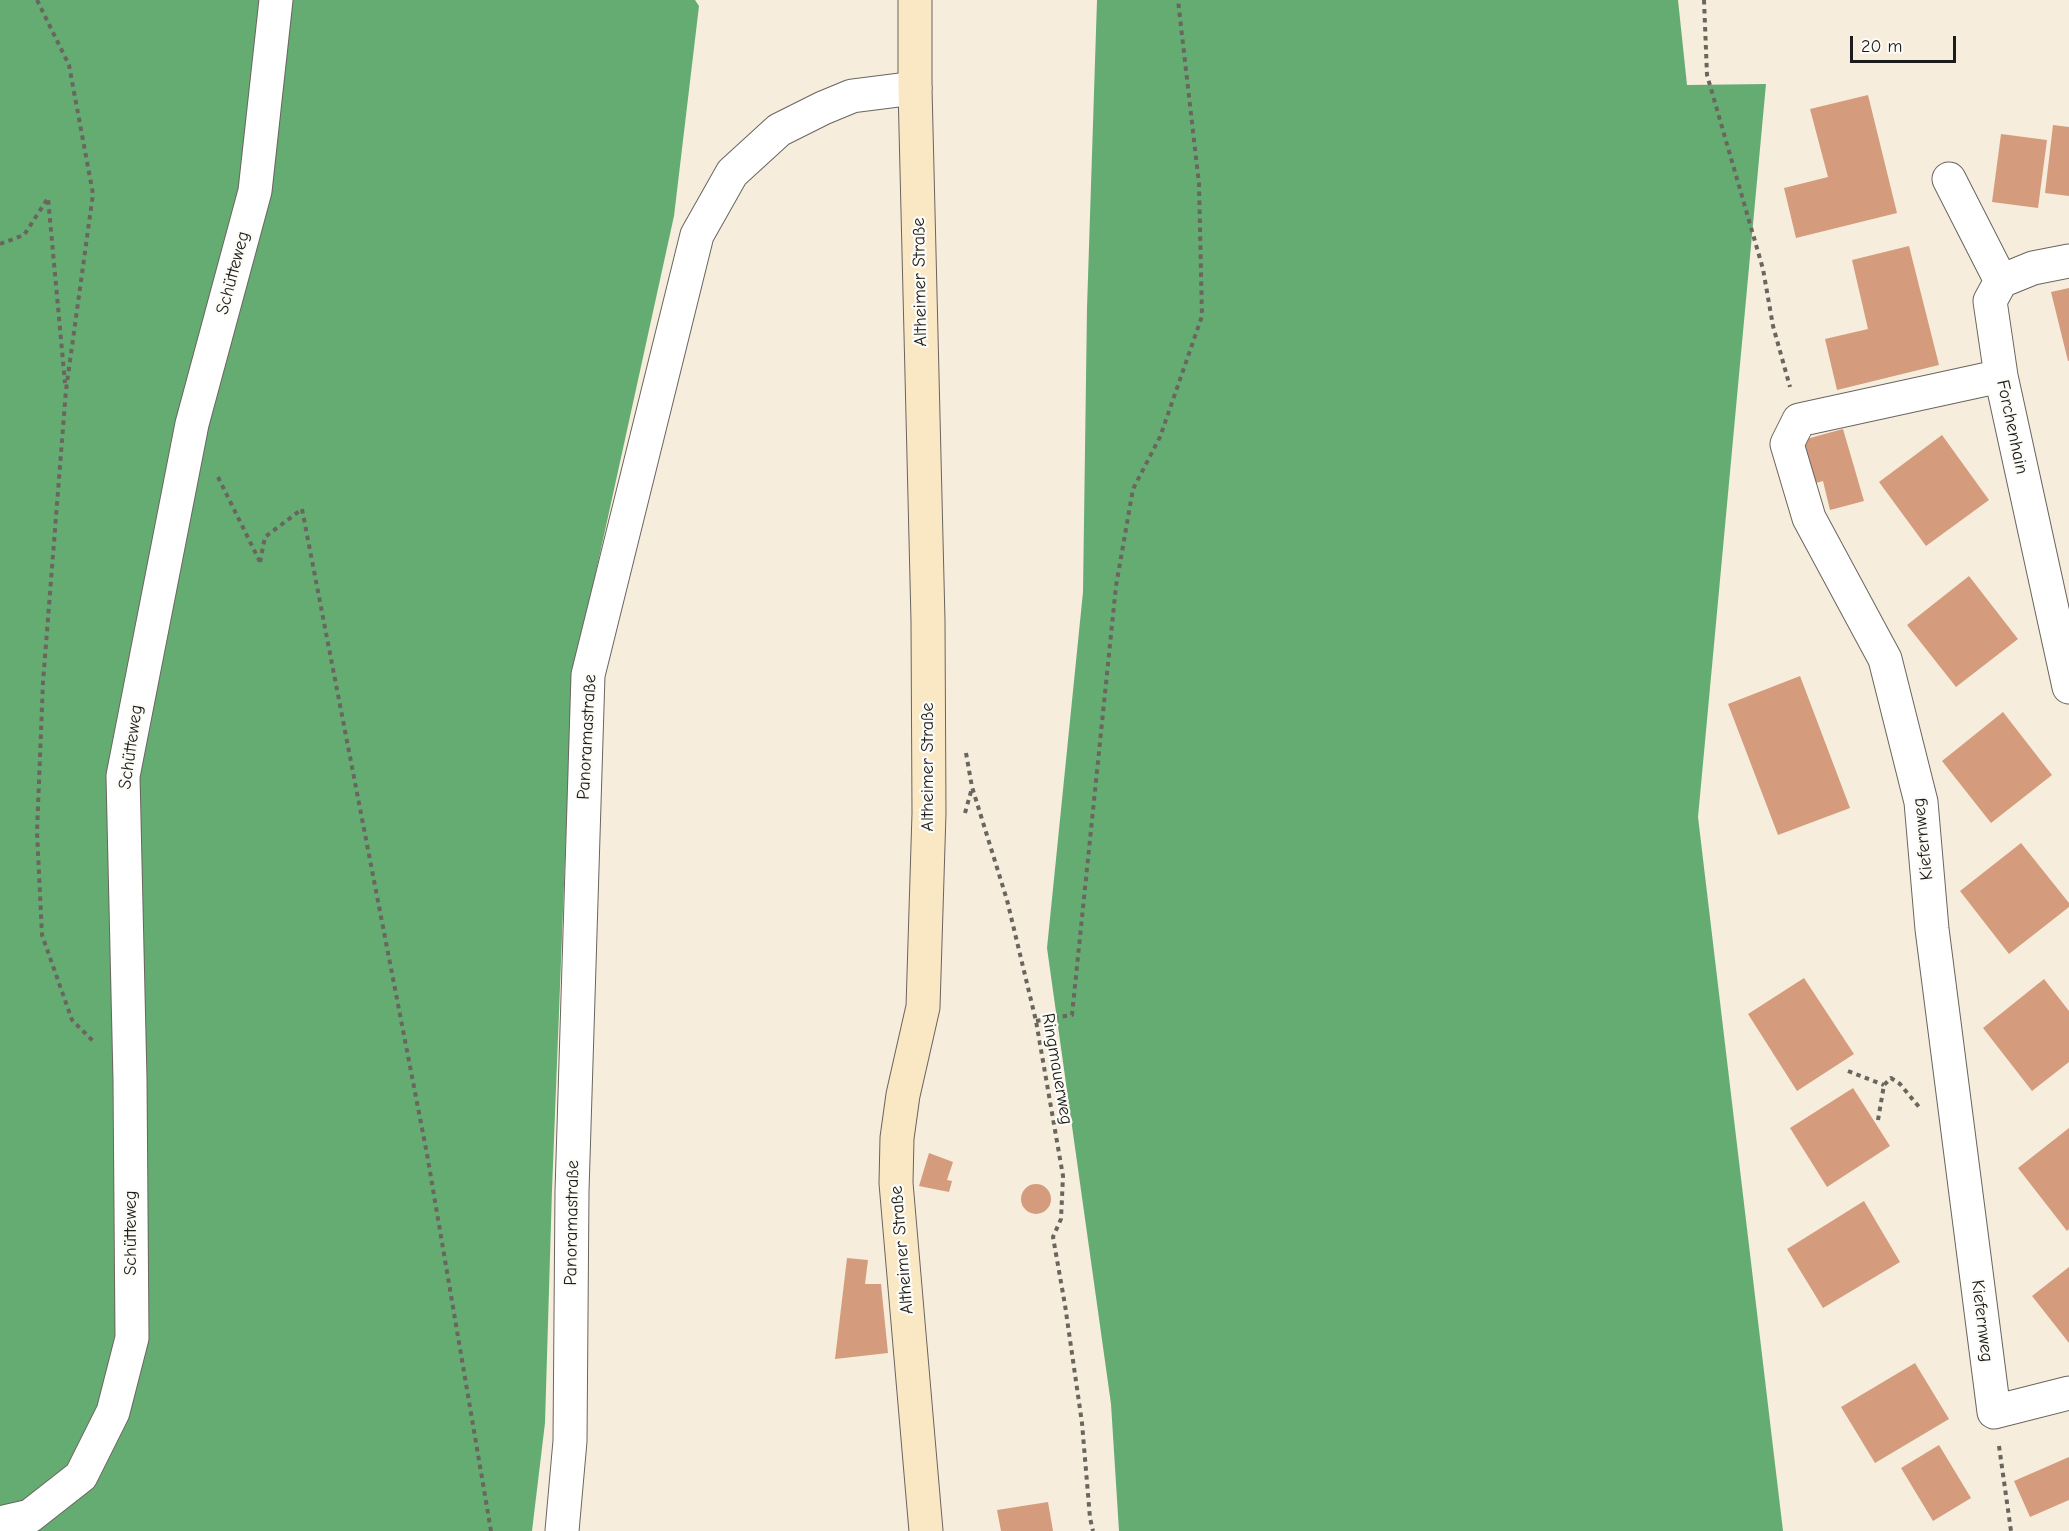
<!DOCTYPE html>
<meta charset="utf-8">
<style>
body{margin:0}
#map{position:relative;width:2069px;height:1531px;overflow:hidden;background:#f7eddc;font-family:"Comic Neue",sans-serif}
canvas{display:block}
.scale{position:absolute;left:1850px;top:36px;width:106px;height:27px;box-sizing:border-box;border:3px solid #1c1c1c;border-top:0;padding-left:8px;font-size:18px;line-height:21px;white-space:nowrap;color:#1c1c1c;-webkit-text-stroke:4px #fdfcf7;paint-order:stroke}
</style>
<div id="map">
<canvas width="2069" height="1531"></canvas>
<div class="scale">20 m</div>
</div>
<script>
const g = document.querySelector('canvas').getContext('2d');
g.lineJoin = 'round';
function fill(path, color) { g.fillStyle = color; g.fill(path, 'evenodd'); }
const poly = rows => new Path2D(rows.map(r => 'M' + r).join(''));
function stroke(path, color, width, dash) { g.strokeStyle = color; g.lineWidth = width; g.lineCap = dash ? 'butt' : 'round'; g.setLineDash(dash || []); g.stroke(path); }
function drawText(font, color, halo, rows, align = 'center') {
  g.font = font + ' "Comic Neue",sans-serif'; g.lineWidth = 4.5; g.setLineDash([]); g.textBaseline = 'middle'; g.strokeStyle = halo; g.fillStyle = color; for (const [text, x, y, turn = 0] of rows) {
    g.save(); g.translate(x, y); g.rotate((+turn || 0) * Math.PI / 180); g.textAlign = isNaN(turn) ? turn : align; if (halo) g.strokeText(text, 0, 0); g.fillText(text, 0, 0); g.restore();
  }
}
fill(poly([
 [0,0,695,0,699,6,674,216,572,681,552,1190,545,1423,532,1531,0,1531],
 [1097,0,1678,0,1687,85,1766,84,1698,817,1783,1531,1119,1531,1111,1404,1047,948,1083,592,1087,308]
]), '#65ac73');
fill(poly([
 [1868,95,1897,213,1796,238,1784,188,1828,177,1810,109],
 [2053,125,2069,127,2069,196,2045,193],
 [2001,134,2047,140,2038,208,1992,202],
 [1909,246,1939,365,1837,390,1825,339,1868,329,1852,260],
 [2069,288,2069,361,2068,361,2051,292],
 [1843,429,1864,501,1830,510,1823,481,1812,484,1799,441],
 [1942,435,1989,500,1926,546,1879,482],
 [1969,576,2018,639,1956,687,1907,625],
 [1800,676,1850,808,1778,835,1728,704],
 [2003,712,2052,775,1991,823,1942,761],
 [2021,843,2069,903,2069,907,2009,954,1960,891],
 [1804,978,1854,1054,1797,1091,1748,1014],
 [2044,979,2069,1011,2069,1062,2032,1091,1983,1028],
 [1853,1088,1890,1146,1827,1187,1790,1128],
 [2069,1128,2069,1229,2067,1231,2018,1168],
 [929,1153,953,1162,947,1180,952,1181,949,1192,919,1186],
 '1021 1199a15 15 0 1 1 30 0a15 15 0 1 1-30 0Z',
 [1864,1201,1900,1262,1823,1308,1787,1249],
 [847,1258,868,1260,865,1284,881,1284,888,1353,835,1359],
 [2069,1267,2069,1343,2032,1296],
 [1915,1363,1949,1419,1875,1463,1841,1407],
 [1939,1445,1971,1498,1933,1521,1901,1468],
 [2069,1457,2069,1500,2030,1517,2014,1481],
 [1048,1502,1053,1531,1001,1531,997,1510]
]), '#d49c7d');
const street = poly([
 [1949,179,2001,281,1990,301,2001,376,2069,687],
 [2001,281,2033,268,2069,261],
 [2001,376,1799,420,1787,444,1809,518,1885,659,1921,802,1932,929,1994,1412,2069,1393],
 [0,1523,30,1516,81,1476,113,1412,132,1338,130,1079,123,776,192,424,255,191,276,0],
 [562,1531,570,1441,572,1191,588,675,697,235,732,173,779,130,823,108,852,96,915,88]
]);
const secondary = poly([
 [915,0,915,88,928,621,929,813,923,1007,903,1095,897,1138,896,1183,926,1531]
]);
stroke(street, '#69655f', 35);
stroke(secondary, '#69655f', 35);
stroke(poly([
 [37,0,69,65,93,194,66,390,43,682,37,832,42,935,72,1020,95,1043],
 [1704,0,1707,75,1763,269,1773,326,1790,387],
 [0,244,24,235,48,198,65,383],
 [218,477,260,562],
 [260,562,265,537,302,509,427,1154,491,1531],
 [966,753,972,787,1007,900,1036,1021,1063,1176,1061,1219,1053,1237,1065,1305,1082,1423,1090,1518,1093,1531],
 [965,813,972,788],
 [1036,1021,1072,1015,1116,586,1133,489,1160,437,1202,316,1199,184,1178,0],
 [1848,1071,1884,1085],
 [1878,1120,1884,1085,1891,1078,1900,1084,1919,1107],
 [1999,1446,2011,1531]
]), '#69655f', 4, [4.5, 4.5]);
stroke(street, '#fff', 33);
stroke(secondary, '#fae7c3', 33);
drawText('18px', '#1c1c1c', '#fdfcf7', [
 ["Schütteweg",233,273,-75],
 ["Altheimer Straße",920,282,-91],
 ["Forchenhain",2012,427,78],
 ["Panoramastraße",587,737,-87],
 ["Schütteweg",131,747,-82],
 ["Altheimer Straße",928,767,-90],
 ["Kiefernweg",1923,839,-96],
 ["Ringmauerweg",1057,1069,80],
 ["Panoramastraße",572,1223,-89],
 ["Schütteweg",131,1233,-90],
 ["Altheimer Straße",902,1250,-95],
 ["Kiefernweg",1982,1321,83]
]);
</script>
